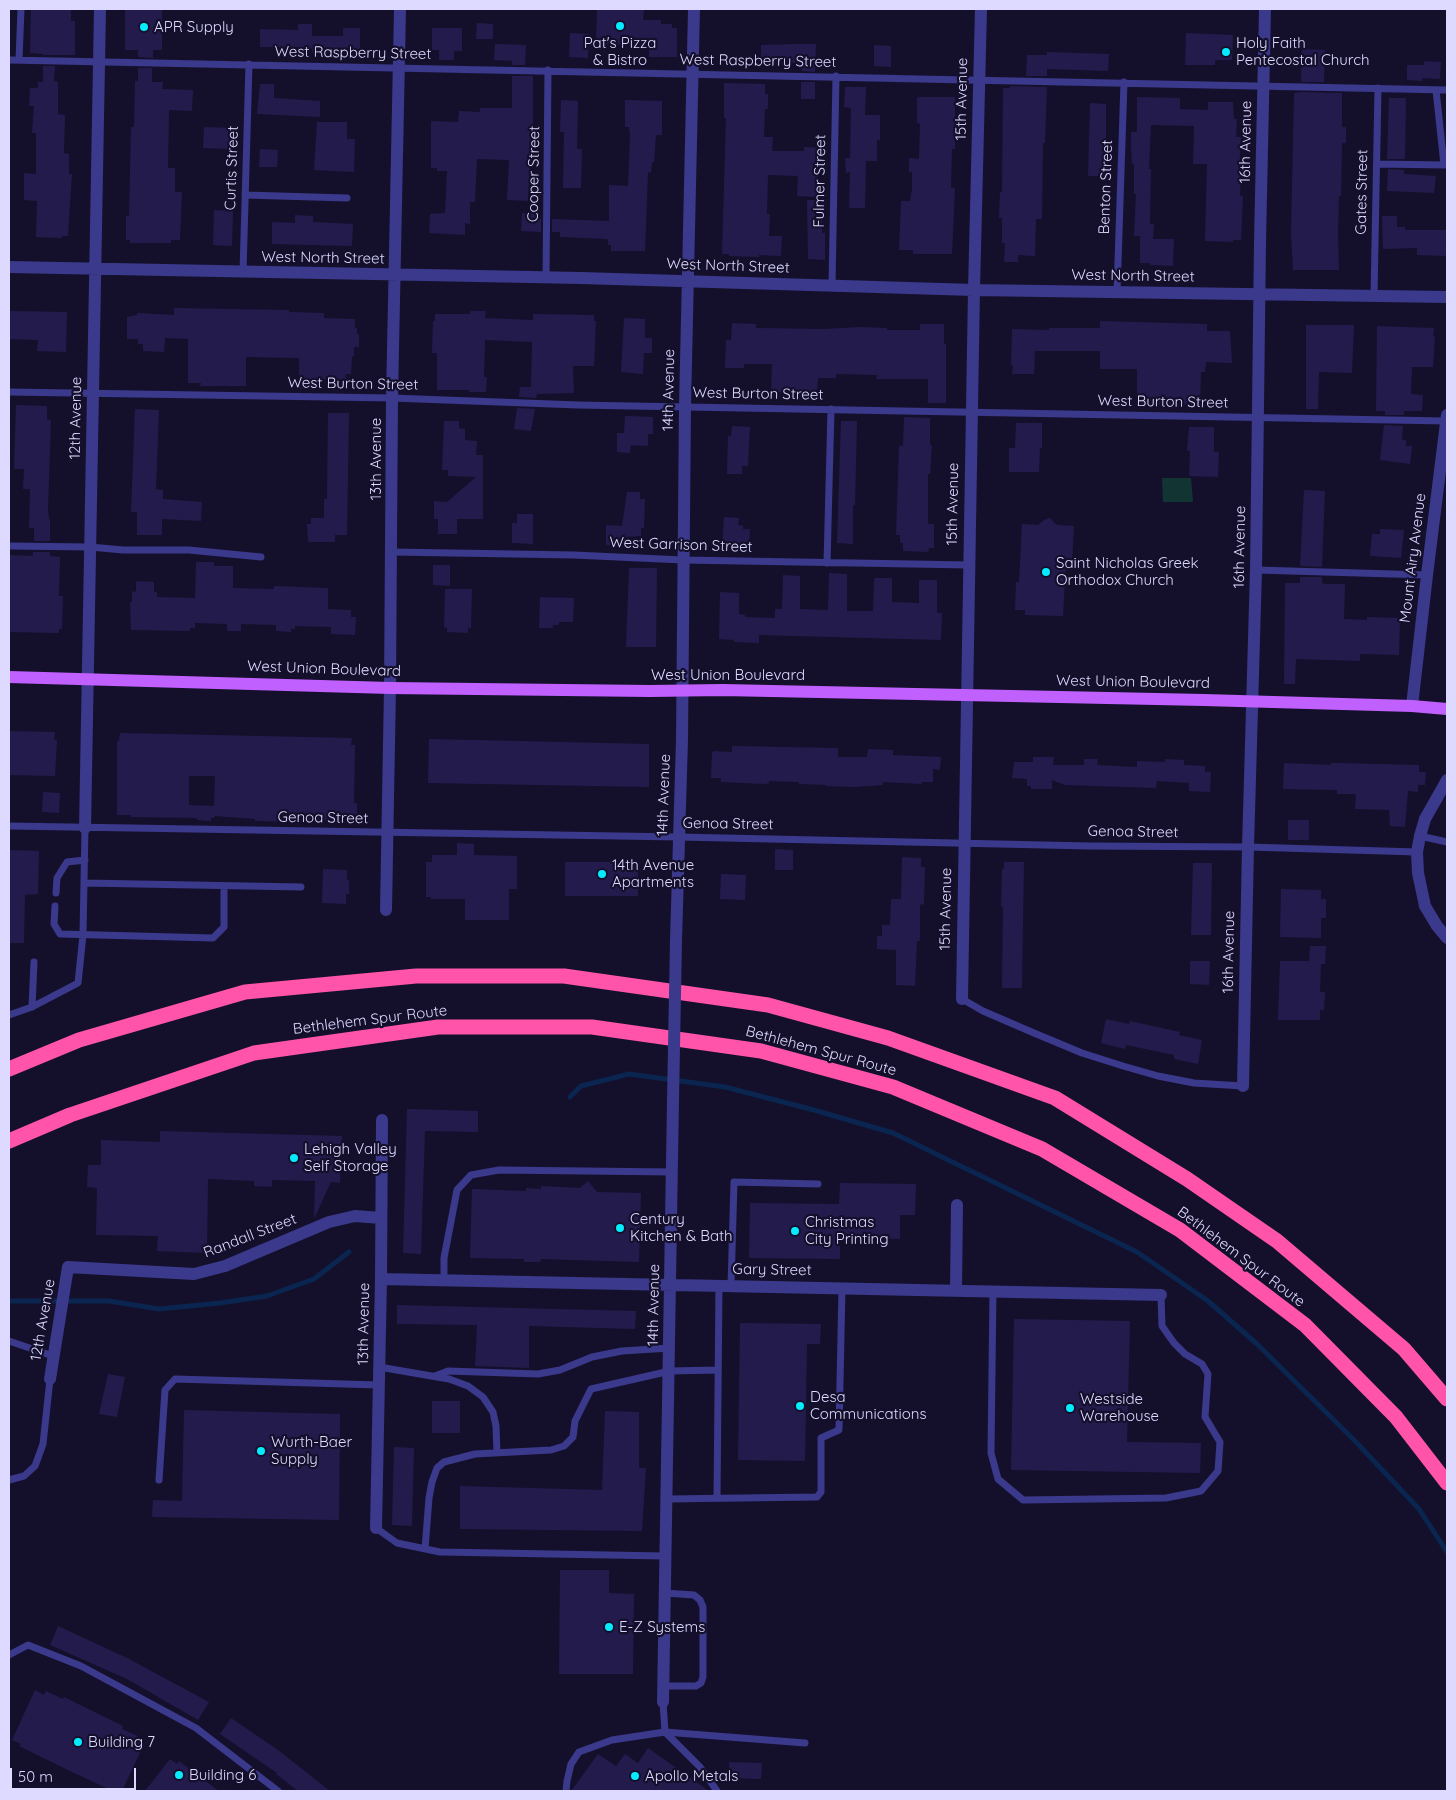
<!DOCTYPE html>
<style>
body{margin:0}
#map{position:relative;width:1456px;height:1800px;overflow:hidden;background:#14102b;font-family:Quicksand,sans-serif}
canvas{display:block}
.frame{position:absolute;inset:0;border:10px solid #ddd9ff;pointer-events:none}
.scale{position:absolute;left:10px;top:1768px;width:126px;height:22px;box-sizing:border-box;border:2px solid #ddd9ff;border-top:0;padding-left:6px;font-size:15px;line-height:18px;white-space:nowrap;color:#ddd9ff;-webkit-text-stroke:4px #14102b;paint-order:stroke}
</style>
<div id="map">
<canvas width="1456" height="1800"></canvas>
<div class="frame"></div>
<div class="scale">50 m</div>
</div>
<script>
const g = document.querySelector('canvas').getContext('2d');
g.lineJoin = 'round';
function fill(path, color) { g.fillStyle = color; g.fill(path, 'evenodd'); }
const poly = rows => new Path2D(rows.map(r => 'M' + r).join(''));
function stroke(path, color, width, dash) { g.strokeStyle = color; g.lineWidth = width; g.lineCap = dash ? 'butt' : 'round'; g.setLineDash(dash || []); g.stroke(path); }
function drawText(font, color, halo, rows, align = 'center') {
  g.font = font + ' Quicksand,sans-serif'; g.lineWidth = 4.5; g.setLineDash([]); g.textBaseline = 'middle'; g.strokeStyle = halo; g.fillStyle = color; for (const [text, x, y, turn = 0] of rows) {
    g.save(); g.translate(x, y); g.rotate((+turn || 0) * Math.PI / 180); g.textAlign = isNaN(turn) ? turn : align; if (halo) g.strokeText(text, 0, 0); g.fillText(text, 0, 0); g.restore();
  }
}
fill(poly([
 [1162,478,1191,478,1193,502,1163,502]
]), '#123533');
stroke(poly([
 [570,1097,581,1086,629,1074,725,1087,814,1110,893,1133,1137,1252,1208,1301,1257,1344,1355,1441,1419,1509,1447,1552],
 [9,1301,109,1301,159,1309,220,1303,267,1296,314,1279,349,1252]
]), '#0a254f', 5);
fill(poly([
 [31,9,71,9,71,21,75,21,75,55,43,55,43,54,30,53],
 [125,9,162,9,162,50,153,50,153,58,138,57,138,50,125,50],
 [597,9,644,9,643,20,661,20,661,24,672,24,672,28,677,28,677,57,649,57,649,45,596,44],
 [477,23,493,24,493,39,476,39],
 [298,24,312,24,312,36,343,36,343,28,360,28,360,52,312,53,312,49,298,49,298,47,260,47,260,29,298,30],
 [432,28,462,28,462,51,454,51,454,60,439,60,439,50,432,50],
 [570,33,589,34,588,58,569,57],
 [1186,33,1233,35,1232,60,1215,60,1215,65,1185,65],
 [495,44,526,45,525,65,512,65,512,61,494,60],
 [797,44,816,44,815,72,802,71,802,65,796,65,796,63,761,63,761,45],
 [874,45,891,46,891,67,874,66],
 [1302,49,1325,50,1324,82,1301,82],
 [1047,52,1109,54,1108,71,1047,69,1047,76,1026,76,1027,55,1047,55],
 [1424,61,1441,62,1440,79,1422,78,1422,81,1407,80,1407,65,1424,65],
 [43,66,55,66,54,81,58,82,58,114,65,115,65,116,64,153,69,154,69,174,72,174,71,188,68,236,62,236,62,238,36,237,37,201,24,200,24,173,36,174,36,133,32,133,34,106,29,106,30,88,38,88,38,82,43,82],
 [138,68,152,68,152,82,163,82,162,89,193,90,192,111,169,110,168,168,175,168,175,192,182,192,180,240,171,240,171,243,130,243,130,240,126,240,126,216,129,216,131,127,134,127,135,81,138,81],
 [512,76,533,76,533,160,530,160,528,201,507,200,509,160,477,159,475,202,470,202,470,224,465,223,465,235,429,233,430,214,445,213,447,171,437,171,437,168,431,168,431,121,458,122,459,111,480,112,480,108,512,108],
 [801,82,815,82,815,99,801,99],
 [724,83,765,84,765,94,768,94,768,109,765,109,764,137,773,137,772,151,804,151,804,147,821,148,821,165,818,165,817,197,797,196,798,176,768,175,767,214,770,214,769,236,782,236,781,256,759,255,759,257,729,256,729,254,722,254,726,118,724,118],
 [260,84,274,84,274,98,320,101,320,117,257,114],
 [1010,86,1047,87,1045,143,1043,143,1042,219,1036,219,1035,256,1018,255,1018,262,1004,262,1005,243,1002,243,1002,218,999,218,1000,192,1002,192,1003,88,1010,88],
 [845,87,866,87,865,115,880,115,880,140,877,140,877,161,866,161,865,208,849,208,850,172,846,173,845,158,850,158,851,108,844,107],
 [1301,92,1342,93,1342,127,1346,127,1346,143,1342,143,1341,196,1339,196,1338,233,1339,270,1293,270,1291,232,1294,93],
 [919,97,955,97,955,149,952,149,951,188,955,188,952,254,913,254,913,250,899,250,901,201,910,201,912,189,912,172,909,172,909,158,919,159,920,124,917,123,917,98],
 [1137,97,1180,98,1180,109,1208,110,1208,102,1233,102,1234,119,1237,119,1236,137,1241,137,1239,171,1241,171,1240,196,1243,196,1241,240,1233,240,1233,242,1205,241,1207,164,1193,164,1194,126,1151,125,1149,169,1151,169,1150,224,1154,224,1153,239,1174,239,1173,266,1150,265,1150,263,1140,263,1140,236,1134,236,1136,194,1134,194,1134,164,1132,164,1131,145,1131,132,1137,132],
 [1389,98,1406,98,1405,159,1387,159],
 [561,100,578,101,577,149,582,149,581,188,563,188,564,132,560,132],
 [625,100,662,101,662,135,656,135,654,162,652,162,651,173,648,172,645,251,611,251,611,245,608,245,608,240,607,239,560,237,560,232,552,232,552,219,609,221,609,185,628,186,630,135,629,127,625,127],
 [1090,103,1106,104,1106,176,1088,176],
 [317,122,347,122,347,139,355,139,354,172,314,170],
 [204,127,234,128,233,149,203,148],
 [260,149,278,150,277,167,259,167],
 [1388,169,1404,170,1404,174,1436,176,1434,193,1387,191],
 [807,200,822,200,822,233,825,233,825,260,808,259],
 [214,210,233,211,232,246,213,245],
 [522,213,538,214,538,218,541,219,541,232,521,231],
 [295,215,313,216,313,222,353,224,352,246,272,244,272,222,295,223],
 [1382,216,1397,216,1397,227,1405,227,1405,230,1447,230,1447,256,1417,255,1417,248,1383,249],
 [174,308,289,310,289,312,324,313,324,318,355,319,355,328,357,328,357,334,359,334,359,347,354,347,354,357,352,356,351,374,346,374,345,380,321,379,321,389,299,389,299,358,246,357,246,386,200,386,201,383,188,383,188,339,165,338,164,352,143,351,143,344,138,344,138,339,127,339,127,317,137,315,137,313,174,315],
 [9,311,67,312,66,352,37,351,38,340,9,339],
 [470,311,486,311,485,318,533,320,533,314,594,315,594,321,596,321,594,366,573,366,574,393,537,394,536,398,519,397,520,387,531,387,532,342,485,340,484,377,487,377,486,392,469,392,469,390,437,390,437,353,432,353,433,321,435,321,435,314,470,314],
 [624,318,645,319,645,338,652,338,652,353,644,353,643,374,621,372],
 [1100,321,1207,324,1207,331,1230,331,1232,363,1206,362,1205,372,1201,372,1200,405,1137,405,1137,369,1100,369,1100,351,1035,351,1034,374,1012,374,1013,365,1011,365,1012,329,1049,330,1049,328,1100,328],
 [732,323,756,324,756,328,824,329,861,327,887,328,887,330,920,330,920,324,944,324,944,344,946,344,946,403,928,403,928,379,876,379,877,375,836,374,836,378,818,378,817,393,771,392,772,364,744,364,744,368,725,368,726,340,731,340],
 [1306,325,1354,325,1352,373,1319,372,1318,409,1306,409],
 [1377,326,1434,328,1433,336,1435,336,1433,367,1412,367,1411,394,1423,395,1422,411,1404,411,1404,415,1385,415,1385,411,1376,411],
 [16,405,47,406,47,420,51,420,48,510,49,519,50,519,50,541,34,541,34,528,29,528,30,489,23,489,24,469,14,469],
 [517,408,535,409,531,431,514,429],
 [135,409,159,410,156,489,163,490,163,499,202,502,201,521,162,519,162,535,137,535,137,512,131,512],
 [328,413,349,413,347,535,335,535,335,542,308,542,307,524,311,524,311,518,324,518,324,499,327,499],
 [625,416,653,417,653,434,648,434,648,446,631,445,630,453,617,452,617,433,624,433],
 [904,417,930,418,930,445,932,445,930,474,928,474,928,522,929,524,934,524,934,548,929,548,928,552,903,551,903,543,900,543,900,535,896,535,899,446,903,446],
 [444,421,459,421,459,428,465,429,465,440,477,441,476,455,483,455,483,519,457,519,457,534,438,534,438,519,434,519,434,501,447,502,476,477,448,476,448,470,442,470],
 [841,421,857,421,855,505,853,505,853,544,837,543],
 [1016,423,1042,423,1042,448,1040,448,1039,472,1009,472,1009,448,1015,448],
 [1384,425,1403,426,1402,440,1406,440,1406,446,1412,446,1410,464,1380,460],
 [732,426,750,427,748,466,742,466,742,474,727,474,728,436,731,436],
 [1189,427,1214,427,1214,452,1219,452,1218,477,1189,476,1190,451,1187,451],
 [1304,490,1325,491,1322,567,1300,566],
 [627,492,640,492,640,499,645,499,644,528,641,528,641,536,625,537,625,546,606,545,606,525,622,526],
 [517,514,533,514,533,544,512,543,512,523,517,523],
 [724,517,739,518,738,525,743,526,743,529,750,529,749,544,743,544,743,551,722,550],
 [1050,518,1057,525,1074,526,1072,563,1066,562,1063,616,1025,615,1025,610,1015,610,1016,582,1019,582,1022,524,1038,525,1044,520],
 [1380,529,1404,530,1401,558,1370,556,1372,534,1380,534],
 [33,552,50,552,50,556,60,557,59,596,63,596,62,629,59,629,59,633,9,632,9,555,33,556],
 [196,562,214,562,214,566,233,566,233,588,274,589,274,586,328,588,328,609,351,610,351,617,356,617,355,635,331,634,331,627,295,626,295,629,291,629,291,632,276,631,276,625,241,624,241,631,227,631,227,624,195,623,195,628,190,628,190,631,131,630,130,602,132,602,132,591,136,592,136,581,154,582,154,592,157,592,157,597,195,598],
 [433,565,450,565,450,586,433,585],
 [629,568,657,568,656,647,626,647],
 [829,573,847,574,847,611,873,611,874,578,892,578,892,602,919,603,919,580,937,580,937,613,942,613,941,640,759,635,759,643,734,642,734,640,719,639,720,592,739,593,739,614,745,615,745,617,775,618,775,609,782,609,783,575,800,576,800,609,828,610],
 [1300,577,1322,577,1322,583,1324,584,1345,584,1344,619,1367,620,1367,617,1400,618,1399,655,1360,654,1360,661,1296,659,1295,684,1284,684,1285,583,1300,583],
 [445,589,472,589,471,628,468,628,468,633,447,632,447,628,444,627],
 [540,597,574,598,573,622,559,622,559,625,553,625,553,628,539,628],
 [9,731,55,732,54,740,57,740,55,776,9,775],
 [120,733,352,738,351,745,355,745,354,803,357,803,357,820,306,820,306,822,255,821,255,819,215,816,214,818,211,818,211,821,197,820,197,818,131,817,131,815,117,815,117,741,119,741],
 [189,776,215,776,214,806,189,805],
 [429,739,649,744,649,787,428,783],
 [732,746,838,748,838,757,867,757,868,749,893,750,893,755,941,757,940,770,933,769,933,782,922,782,922,784,883,782,883,785,855,787,826,786,826,785,799,784,799,782,769,781,769,783,765,784,721,782,721,778,711,778,712,753,714,751,732,752],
 [1033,757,1054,757,1053,765,1084,765,1084,759,1098,759,1097,765,1137,767,1137,761,1165,762,1165,759,1184,760,1184,765,1205,766,1205,772,1211,772,1210,792,1189,791,1189,783,1157,781,1156,788,1065,785,1052,780,1052,789,1031,789,1031,786,1027,786,1027,779,1012,778,1014,762,1033,762],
 [1284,763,1331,765,1331,763,1339,763,1419,765,1419,772,1426,772,1425,785,1418,785,1418,792,1408,791,1405,827,1390,826,1389,810,1355,809,1356,794,1337,794,1337,790,1283,789],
 [43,792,60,793,59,813,42,812],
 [1288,820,1309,820,1309,840,1288,840],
 [457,843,474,844,474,855,517,856,517,889,509,889,509,920,465,920,465,899,431,899,431,897,426,897,426,862,432,862,432,855,457,855],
 [775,849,793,850,793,870,775,870],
 [9,850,39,851,38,894,25,895,24,943,9,943],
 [902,857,921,858,921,867,925,867,924,905,920,904,920,941,917,941,915,986,896,985,896,950,877,949,877,936,882,936,882,925,890,925,891,899,901,899],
 [565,862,638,862,638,896,565,896],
 [1004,862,1024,862,1022,988,1002,988,1003,907,1001,907,1002,869,1004,869],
 [1193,863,1212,863,1211,935,1191,935],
 [323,869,347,870,347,880,349,880,349,894,346,894,346,904,322,903],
 [721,874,746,875,745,900,720,899],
 [1281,889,1321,890,1321,899,1326,899,1326,918,1321,918,1321,938,1280,937],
 [1310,946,1326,946,1325,964,1321,964,1320,992,1325,992,1324,1010,1320,1010,1320,1020,1278,1020,1280,961,1309,961],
 [1190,961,1210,961,1209,985,1190,984],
 [1106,1019,1129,1024,1130,1021,1180,1032,1179,1035,1202,1040,1198,1064,1174,1059,1174,1055,1126,1045,1125,1049,1101,1043],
 [407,1109,478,1111,478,1132,425,1131,421,1254,403,1253],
 [160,1131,342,1136,340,1183,331,1182,314,1219,315,1181,272,1180,272,1187,254,1186,254,1181,208,1179,207,1253,157,1251,158,1236,96,1235,97,1188,87,1187,88,1165,101,1165,101,1140,160,1142],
 [588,1181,597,1192,641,1193,639,1262,541,1259,540,1262,524,1262,524,1259,470,1258,472,1189,526,1191,526,1188,541,1189,541,1186,580,1188],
 [840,1183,916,1184,915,1215,900,1215,900,1239,840,1238,840,1259,749,1258,750,1203,839,1204],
 [397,1305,636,1311,635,1329,529,1326,529,1368,475,1366,477,1325,397,1324],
 [1014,1319,1130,1321,1127,1442,1201,1443,1200,1473,1011,1470],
 [740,1323,821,1324,820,1344,807,1344,805,1461,738,1460],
 [108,1374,125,1377,117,1417,99,1414],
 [432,1401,460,1401,460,1433,432,1433],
 [184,1410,340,1414,339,1520,152,1517,153,1500,182,1501],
 [605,1411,639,1412,639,1468,646,1468,642,1531,460,1529,460,1486,602,1490],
 [394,1447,414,1448,412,1526,392,1525],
 [560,1570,609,1570,609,1593,634,1594,633,1674,559,1674],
 [58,1626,127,1658,209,1702,198,1720,127,1679,50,1645],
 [35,1690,44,1695,46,1691,63,1699,64,1697,123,1726,122,1729,138,1736,136,1740,144,1744,122,1791,113,1791,72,1772,19,1746,21,1744,12,1740],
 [231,1718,278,1750,330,1791,298,1791,276,1774,277,1773,220,1734],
 [648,1748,709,1791,571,1791,598,1754,616,1766,625,1754,638,1763],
 [170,1759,177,1764,179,1761,219,1791,145,1791],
 [729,1762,762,1763,761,1779,729,1778]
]), '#241b4d');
stroke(poly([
 [9,60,1447,90],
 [19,60,21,9],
 [1436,90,1444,165],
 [1377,164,1446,165],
 [245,195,347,198],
 [243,272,249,64],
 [546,278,548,70],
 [832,285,836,76],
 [1117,292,1124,82],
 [1374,296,1378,88],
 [9,392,392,398,578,405,1446,421],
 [9,546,90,547,123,550,189,550,261,557],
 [392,552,574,555,683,560,969,565],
 [827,563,831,409],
 [1256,570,1427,575],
 [9,826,679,837,1090,846,1248,847,1417,852],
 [1420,836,1447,842],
 [84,883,301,887],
 [56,893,57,878,67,862,85,860],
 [55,906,54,924,60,934,213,938,224,927,224,887],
 [962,999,983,1011,1034,1033,1082,1053,1123,1066,1158,1076,1194,1083,1243,1086],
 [32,1007,34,962],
 [9,1015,32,1007,78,983,83,935,85,828],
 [444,1280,444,1258,457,1190,471,1175,499,1170,672,1172],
 [731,1286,734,1182,818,1184],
 [993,1290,991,1453,998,1479,1023,1500,1166,1498,1201,1491,1218,1471,1220,1442,1205,1417,1208,1374,1202,1364,1185,1354,1174,1343,1162,1326,1161,1295],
 [9,1341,53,1356],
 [379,1367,449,1379,468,1386,483,1397,493,1412,496,1426,497,1453],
 [435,1376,448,1371,538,1374,560,1370,592,1357,622,1351,670,1348],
 [9,1480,24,1476,35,1466,43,1444,50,1379],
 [159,1480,165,1390,175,1379,379,1385],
 [717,1498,719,1286],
 [666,1499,817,1497,821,1492,821,1438,839,1430,842,1288],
 [376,1528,397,1543,440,1552,665,1556],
 [425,1549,429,1498,432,1482,437,1468,444,1462,475,1454,551,1450,564,1446,573,1437,575,1421,591,1389,670,1371,718,1370],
 [9,1655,28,1645,81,1666,196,1728,278,1791],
 [663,1686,696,1686,701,1683,703,1677,703,1607,700,1600,694,1595,665,1593],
 [663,1702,665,1732,805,1743],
 [566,1791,567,1781,571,1764,579,1752,612,1740,665,1732,700,1767,717,1791]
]), '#3a398c', 7);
stroke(poly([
 [9,267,581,278,974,290,1447,297],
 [1412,706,1427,575,1447,415],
 [1447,780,1425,819,1420,836,1417,852,1418,873,1425,906,1437,926,1447,938],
 [85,828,100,9],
 [386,910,390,688,392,398,400,9],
 [676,940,682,740,685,406,694,9],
 [962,999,974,290,981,9],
 [1243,1086,1248,847,1256,570,1260,242,1265,9],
 [381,1279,1161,1295],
 [956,1290,957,1205],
 [50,1379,68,1267,194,1274,225,1266,329,1222,355,1216,381,1218],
 [376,1528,381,1279,382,1120],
 [663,1702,673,1101]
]), '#3a398c', 12);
stroke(poly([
 [9,677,390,688,650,691,723,690,1204,700,1412,706,1447,709]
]), '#c060ff', 12);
stroke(poly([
 [9,1069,79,1040,245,992,416,976,564,976,768,1005,888,1038,1055,1098,1187,1179,1277,1241,1404,1349,1447,1399],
 [9,1141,70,1115,254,1053,438,1027,592,1027,761,1051,893,1087,1042,1149,1180,1230,1305,1325,1396,1417,1447,1483]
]), '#ff54aa', 15);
stroke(poly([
 [673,1101,676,940]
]), '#3a398c', 12);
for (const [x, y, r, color] of [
 [620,26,5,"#05ebff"],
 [144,27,5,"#05ebff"],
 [1226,52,5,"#05ebff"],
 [1046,572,5,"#05ebff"],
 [602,874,5,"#05ebff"],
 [294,1158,5,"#05ebff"],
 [620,1228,5,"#05ebff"],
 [795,1231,5,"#05ebff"],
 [800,1406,5,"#05ebff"],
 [1070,1408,5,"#05ebff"],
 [261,1451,5,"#05ebff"],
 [609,1627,5,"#05ebff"],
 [78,1742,5,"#05ebff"],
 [179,1775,5,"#05ebff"],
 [635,1776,5,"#05ebff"]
]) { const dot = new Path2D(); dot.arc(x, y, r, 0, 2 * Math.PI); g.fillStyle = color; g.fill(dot); stroke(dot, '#14102b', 2); }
drawText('15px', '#ddd9ff', '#14102b', [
 ["APR Supply",154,27],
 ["Pat's Pizza",620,43,"center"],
 ["& Bistro",620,60,"center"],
 ["Holy Faith",1236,43],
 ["Pentecostal Church",1236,60],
 ["Saint Nicholas Greek",1056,563],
 ["Orthodox Church",1056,580],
 ["14th Avenue",612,865],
 ["Apartments",612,882],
 ["Lehigh Valley",304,1149],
 ["Self Storage",304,1166],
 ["Century",630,1219],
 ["Kitchen & Bath",630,1236],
 ["Christmas",805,1222],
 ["City Printing",805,1239],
 ["Desa",810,1397],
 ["Communications",810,1414],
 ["Westside",1080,1399],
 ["Warehouse",1080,1416],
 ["Wurth-Baer",271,1442],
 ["Supply",271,1459],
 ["E-Z Systems",619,1627],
 ["Building 7",88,1742],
 ["Building 6",189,1775],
 ["Apollo Metals",645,1776]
], 'left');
drawText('15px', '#ddd9ff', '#14102b', [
 ["West Raspberry Street",353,53,1],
 ["West Raspberry Street",758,61,1],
 ["15th Avenue",962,99,-89],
 ["16th Avenue",1246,142,-89],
 ["Curtis Street",232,168,-88],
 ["Cooper Street",534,174,-89],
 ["Fulmer Street",820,181,-89],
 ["Benton Street",1106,187,-88],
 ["Gates Street",1362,192,-89],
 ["West North Street",323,258,1],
 ["West North Street",728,266,2],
 ["West North Street",1133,276,1],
 ["West Burton Street",353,384,1],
 ["14th Avenue",669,390,-89],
 ["West Burton Street",758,394,1],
 ["West Burton Street",1163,402,1],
 ["12th Avenue",76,418,-89],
 ["13th Avenue",376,459,-90],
 ["15th Avenue",953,504,-89],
 ["West Garrison Street",681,545,2],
 ["16th Avenue",1240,547,-89],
 ["Mount Airy Avenue",1413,558,-83],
 ["West Union Boulevard",324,669,2],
 ["West Union Boulevard",728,675],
 ["West Union Boulevard",1133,682,1],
 ["14th Avenue",664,795,-88],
 ["Genoa Street",323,818,1],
 ["Genoa Street",728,824,1],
 ["Genoa Street",1133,832,1],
 ["15th Avenue",946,909,-89],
 ["16th Avenue",1229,952,-89],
 ["Bethlehem Spur Route",370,1020,-7],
 ["Bethlehem Spur Route",821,1051,15],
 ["Randall Street",250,1236,-21],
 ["Bethlehem Spur Route",1241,1257,37],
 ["Gary Street",772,1270,1],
 ["14th Avenue",654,1305,-89],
 ["12th Avenue",43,1320,-80],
 ["13th Avenue",364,1324,-89]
]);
</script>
